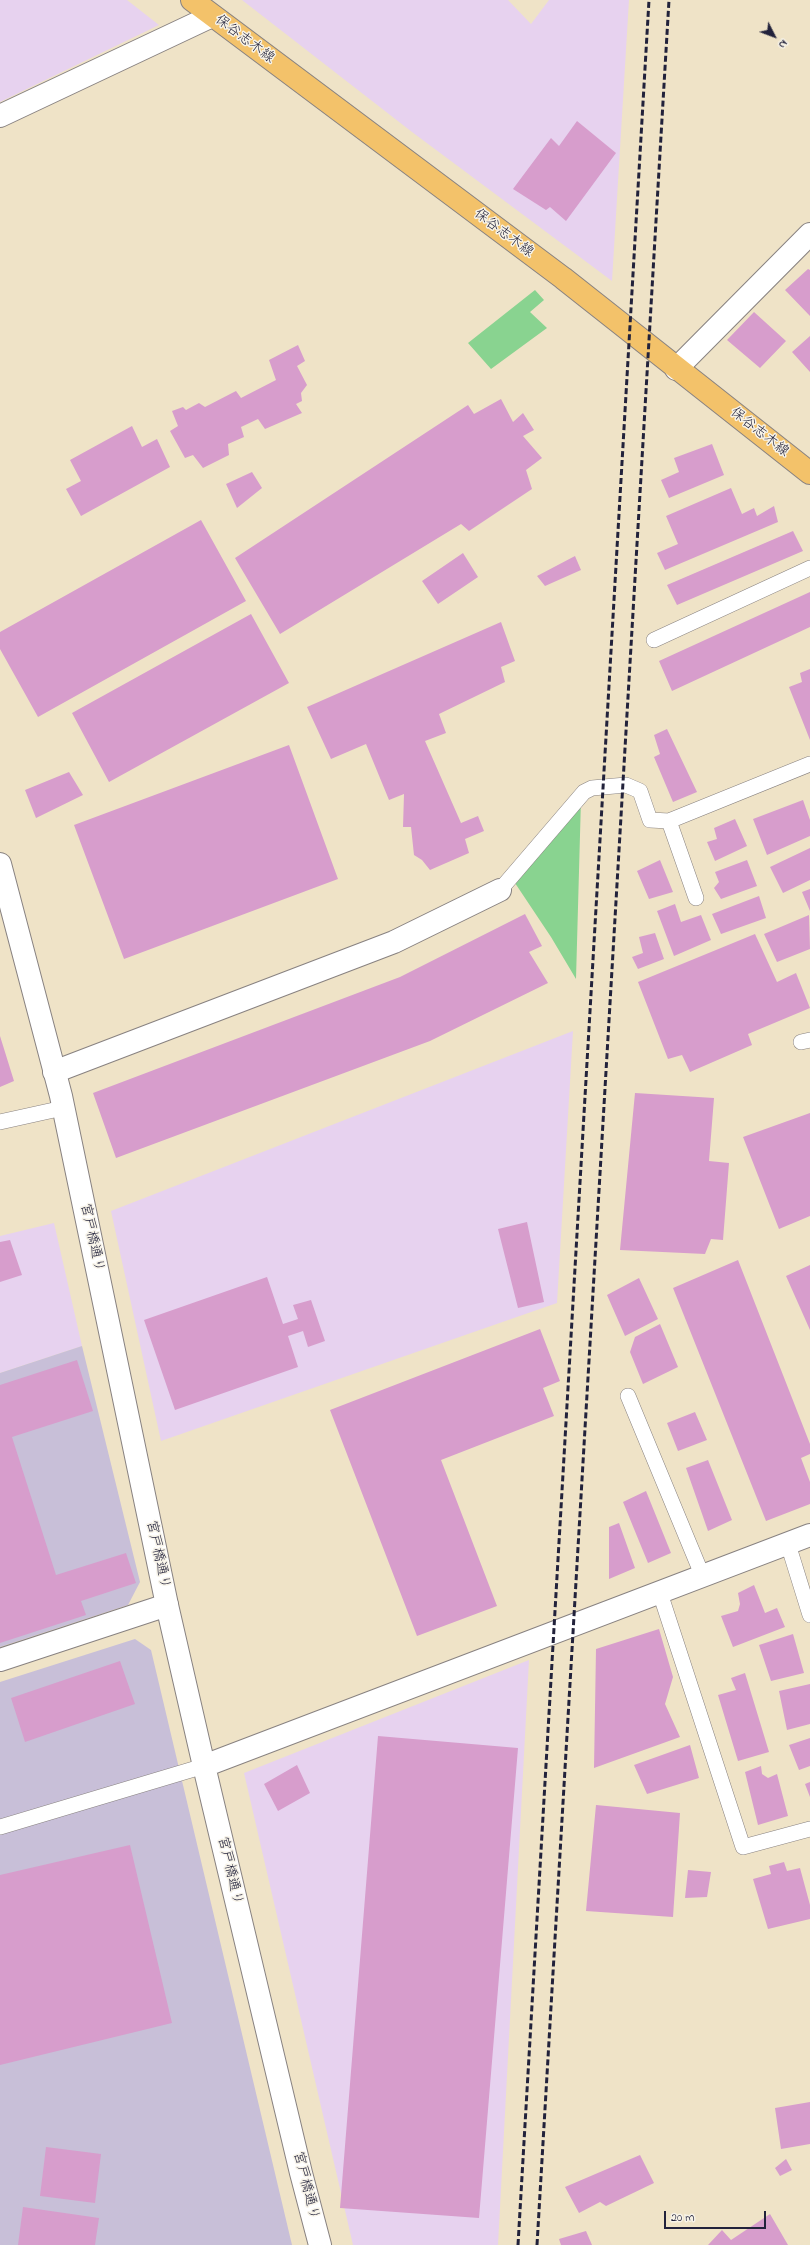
<!DOCTYPE html>
<meta charset="utf-8">
<style>
body{margin:0}
#map{position:relative;width:810px;height:2245px;overflow:hidden;background:#efe3c7;font-family:"Indie Flower",sans-serif}
canvas{display:block}
.north{position:absolute;left:754px;top:16px;width:40px;height:40px;-webkit-text-stroke:3px #f7f3e8;paint-order:stroke;rotate:132deg;font-size:11px;font-weight:700;line-height:16px;text-align:center;color:#22223b}
.north::after{content:'';display:block;margin:auto;width:14px;height:18px;background:#22223b;clip-path:polygon(50% 0,100% 100%,50% 72%,0 100%)}
.scale{position:absolute;left:664px;top:2211px;width:102px;height:18px;box-sizing:border-box;border:2px solid #22223b;border-top:0;padding-left:5px;font-size:12px;line-height:14px;white-space:nowrap;color:#22223b;-webkit-text-stroke:3px #f7f3e8;paint-order:stroke}
</style>
<div id="map">
<canvas width="810" height="2245"></canvas>
<div class="north">N</div>
<div class="scale">20 m</div>
</div>
<script>
const g = document.querySelector('canvas').getContext('2d');
g.lineJoin = 'round';
function fill(path, color) { g.fillStyle = color; g.fill(path, 'evenodd'); }
const poly = rows => new Path2D(rows.map(r => 'M' + r).join(''));
function stroke(path, color, width, dash) { g.strokeStyle = color; g.lineWidth = width; g.lineCap = dash ? 'butt' : 'round'; g.setLineDash(dash || []); g.stroke(path); }
function drawText(font, color, halo, rows, align = 'center') {
  g.font = font + ' "Indie Flower","Klee One",sans-serif'; g.lineWidth = 3; g.setLineDash([]); g.textBaseline = 'middle'; g.strokeStyle = halo; g.fillStyle = color; for (const [text, x, y, turn = 0] of rows) {
    g.save(); g.translate(x, y); g.rotate((+turn || 0) * Math.PI / 180); g.textAlign = isNaN(turn) ? turn : align; if (halo) g.strokeText(text, 0, 0); g.fillText(text, 0, 0); g.restore();
  }
}
fill(poly([
 [0,0,127,0,159,25,0,102],
 [242,0,508,0,531,24,549,0,629,0,612,281,412,132],
 [573,1031,557,1303,161,1441,111,1211],
 [54,1223,82,1346,0,1373,0,1236],
 [529,1660,498,2245,353,2245,244,1773]
]), '#e7d2ef');
fill(poly([
 [82,1346,140,1582,128,1605,0,1647,0,1373],
 [135,1639,151,1650,292,2245,0,2245,0,1682]
]), '#c8bfd8');
fill(poly([
 [535,290,544,300,530,312,547,328,491,369,468,343],
 [581,799,576,979,551,937,513,880]
]), '#89d390');
fill(poly([
 [577,121,616,153,566,221,550,207,546,210,513,189,551,138,559,146],
 [808,269,810,270,810,316,785,290],
 [754,312,786,341,760,368,727,340],
 [810,336,810,372,792,352],
 [298,345,305,361,297,366,307,385,301,393,302,401,296,404,302,413,265,429,258,419,241,427,244,437,228,444,229,455,203,468,193,455,185,458,170,431,178,426,172,411,183,407,186,410,199,403,205,407,236,391,241,398,276,380,269,360],
 [501,399,513,422,523,413,534,430,523,436,542,458,526,470,532,489,469,531,461,524,280,634,235,558,468,405,474,414],
 [132,426,142,447,157,439,170,467,81,516,66,489,81,481,70,460],
 [712,444,724,475,669,498,661,480,679,472,674,458],
 [252,472,262,488,237,508,226,484],
 [731,488,742,514,754,508,757,516,774,506,778,522,665,570,657,553,678,544,666,516],
 [201,520,246,601,38,717,0,649,0,632],
 [793,531,803,551,677,605,667,585],
 [463,553,478,577,438,604,422,581],
 [575,556,581,570,545,586,537,576],
 [810,592,810,627,672,691,659,661],
 [251,614,289,683,109,782,72,713],
 [501,622,515,661,501,667,505,682,439,714,446,733,425,741,461,823,478,816,484,831,465,839,469,853,430,870,422,860,414,855,411,827,403,827,404,794,389,800,366,744,331,759,307,707],
 [810,669,810,740,789,687,802,682,800,673],
 [667,729,697,792,673,802,654,757,660,754,654,735],
 [289,745,338,879,124,959,74,825],
 [69,772,83,795,36,818,25,790],
 [803,800,810,820,810,836,767,855,753,819],
 [735,819,747,846,715,861,707,842,717,839,714,828],
 [810,848,810,880,783,893,770,867],
 [660,860,673,892,649,899,637,871],
 [747,860,757,886,721,899,714,888,719,882,715,872],
 [810,889,810,911,802,892],
 [759,896,766,918,721,934,712,914],
 [675,904,681,922,701,915,711,940,674,956,657,911],
 [525,914,542,946,529,952,548,983,430,1041,116,1158,93,1093,400,977],
 [809,915,810,949,777,962,764,934],
 [655,933,664,959,638,969,632,957,643,953,639,937],
 [755,934,777,982,796,973,810,1008,748,1034,752,1045,690,1072,682,1055,668,1059,638,982],
 [0,1036,14,1081,0,1087],
 [635,1093,714,1098,709,1161,729,1163,723,1240,711,1239,705,1254,620,1250],
 [810,1113,810,1216,779,1229,743,1137],
 [527,1222,544,1302,518,1308,498,1229],
 [10,1240,22,1275,0,1282,0,1242],
 [738,1260,810,1444,810,1454,801,1458,810,1482,810,1504,766,1521,673,1288],
 [810,1265,810,1330,786,1276],
 [267,1277,283,1324,298,1319,293,1305,311,1300,325,1341,308,1347,303,1331,288,1336,298,1367,175,1410,144,1320],
 [639,1278,658,1319,625,1336,607,1295],
 [660,1324,678,1367,643,1384,630,1352,635,1337],
 [540,1329,560,1381,543,1388,554,1416,441,1460,497,1606,417,1636,330,1410],
 [77,1360,93,1411,12,1437,56,1575,126,1553,136,1583,81,1601,86,1615,0,1643,0,1385],
 [695,1412,707,1440,678,1451,667,1423],
 [708,1460,732,1520,708,1531,686,1468],
 [646,1491,671,1553,648,1563,623,1502],
 [619,1523,635,1568,609,1579,609,1527],
 [754,1585,765,1613,777,1608,785,1627,733,1647,721,1616,738,1611,740,1604,738,1593],
 [659,1629,673,1677,665,1704,680,1737,594,1768,596,1649],
 [793,1634,804,1673,771,1681,759,1645],
 [120,1661,135,1704,25,1742,11,1698],
 [745,1673,769,1752,738,1761,718,1695,736,1690,731,1678],
 [810,1684,810,1724,787,1730,779,1691],
 [378,1736,518,1748,479,2218,340,2208],
 [810,1738,810,1766,799,1770,789,1745],
 [690,1745,699,1778,647,1794,634,1765],
 [297,1765,310,1793,278,1811,264,1784],
 [761,1766,762,1774,768,1778,777,1774,788,1816,758,1825,745,1772],
 [810,1782,810,1797,805,1784],
 [596,1805,680,1813,673,1917,586,1911],
 [130,1845,172,2023,0,2065,0,1875],
 [784,1862,787,1871,800,1868,810,1905,810,1919,768,1929,753,1879,771,1874,769,1866],
 [688,1870,711,1872,707,1897,685,1898],
 [810,2102,810,2144,781,2149,775,2108],
 [46,2147,101,2154,95,2203,40,2196],
 [640,2155,654,2183,606,2206,600,2202,579,2213,565,2187],
 [786,2159,792,2170,780,2176,775,2168],
 [23,2207,99,2218,95,2245,18,2245],
 [770,2214,788,2245,708,2245,722,2230,731,2240],
 [586,2231,592,2245,561,2245,559,2239]
]), '#d79dcc');
const service = poly([
 [654,640,810,568],
 [669,821,696,898],
 [500,890,584,792,592,788,626,785,640,791,650,820,669,821,810,764],
 [801,1042,810,1040],
 [0,1122,63,1108],
 [628,1396,703,1577],
 [788,1544,810,1615],
 [660,1593,743,1847,810,1829],
 [0,1827,204,1766]
]);
const minor = poly([
 [0,116,212,16],
 [676,369,810,234],
 [54,1072,394,942,500,890],
 [0,1660,167,1605]
]);
const tertiary = poly([
 [0,864,61,1096,167,1605,204,1766,301,2173,320,2245],
 [204,1766,810,1535]
]);
const primary = poly([
 [192,0,563,278,810,473]
]);
stroke(service, '#888281', 16);
stroke(minor, '#888281', 24);
stroke(tertiary, '#888281', 24);
stroke(primary, '#888281', 24);
stroke(service, '#fff', 15);
stroke(minor, '#fff', 22);
stroke(tertiary, '#fff', 22);
stroke(primary, '#f3c26a', 22);
stroke(poly([
 [518,2245,649,0],
 [537,2245,669,0]
]), '#22223b', 3, [6, 3]);
drawText('14px', '#22223b', '#f7f3e8', [
 ["保谷志木線",244,40,37],
 ["保谷志木線",503,234,37],
 ["保谷志木線",759,433,38],
 ["宮戸橋通り",91,1238,78],
 ["宮戸橋通り",157,1555,78],
 ["宮戸橋通り",229,1871,77],
 ["宮戸橋通り",305,2186,76]
]);
</script>
